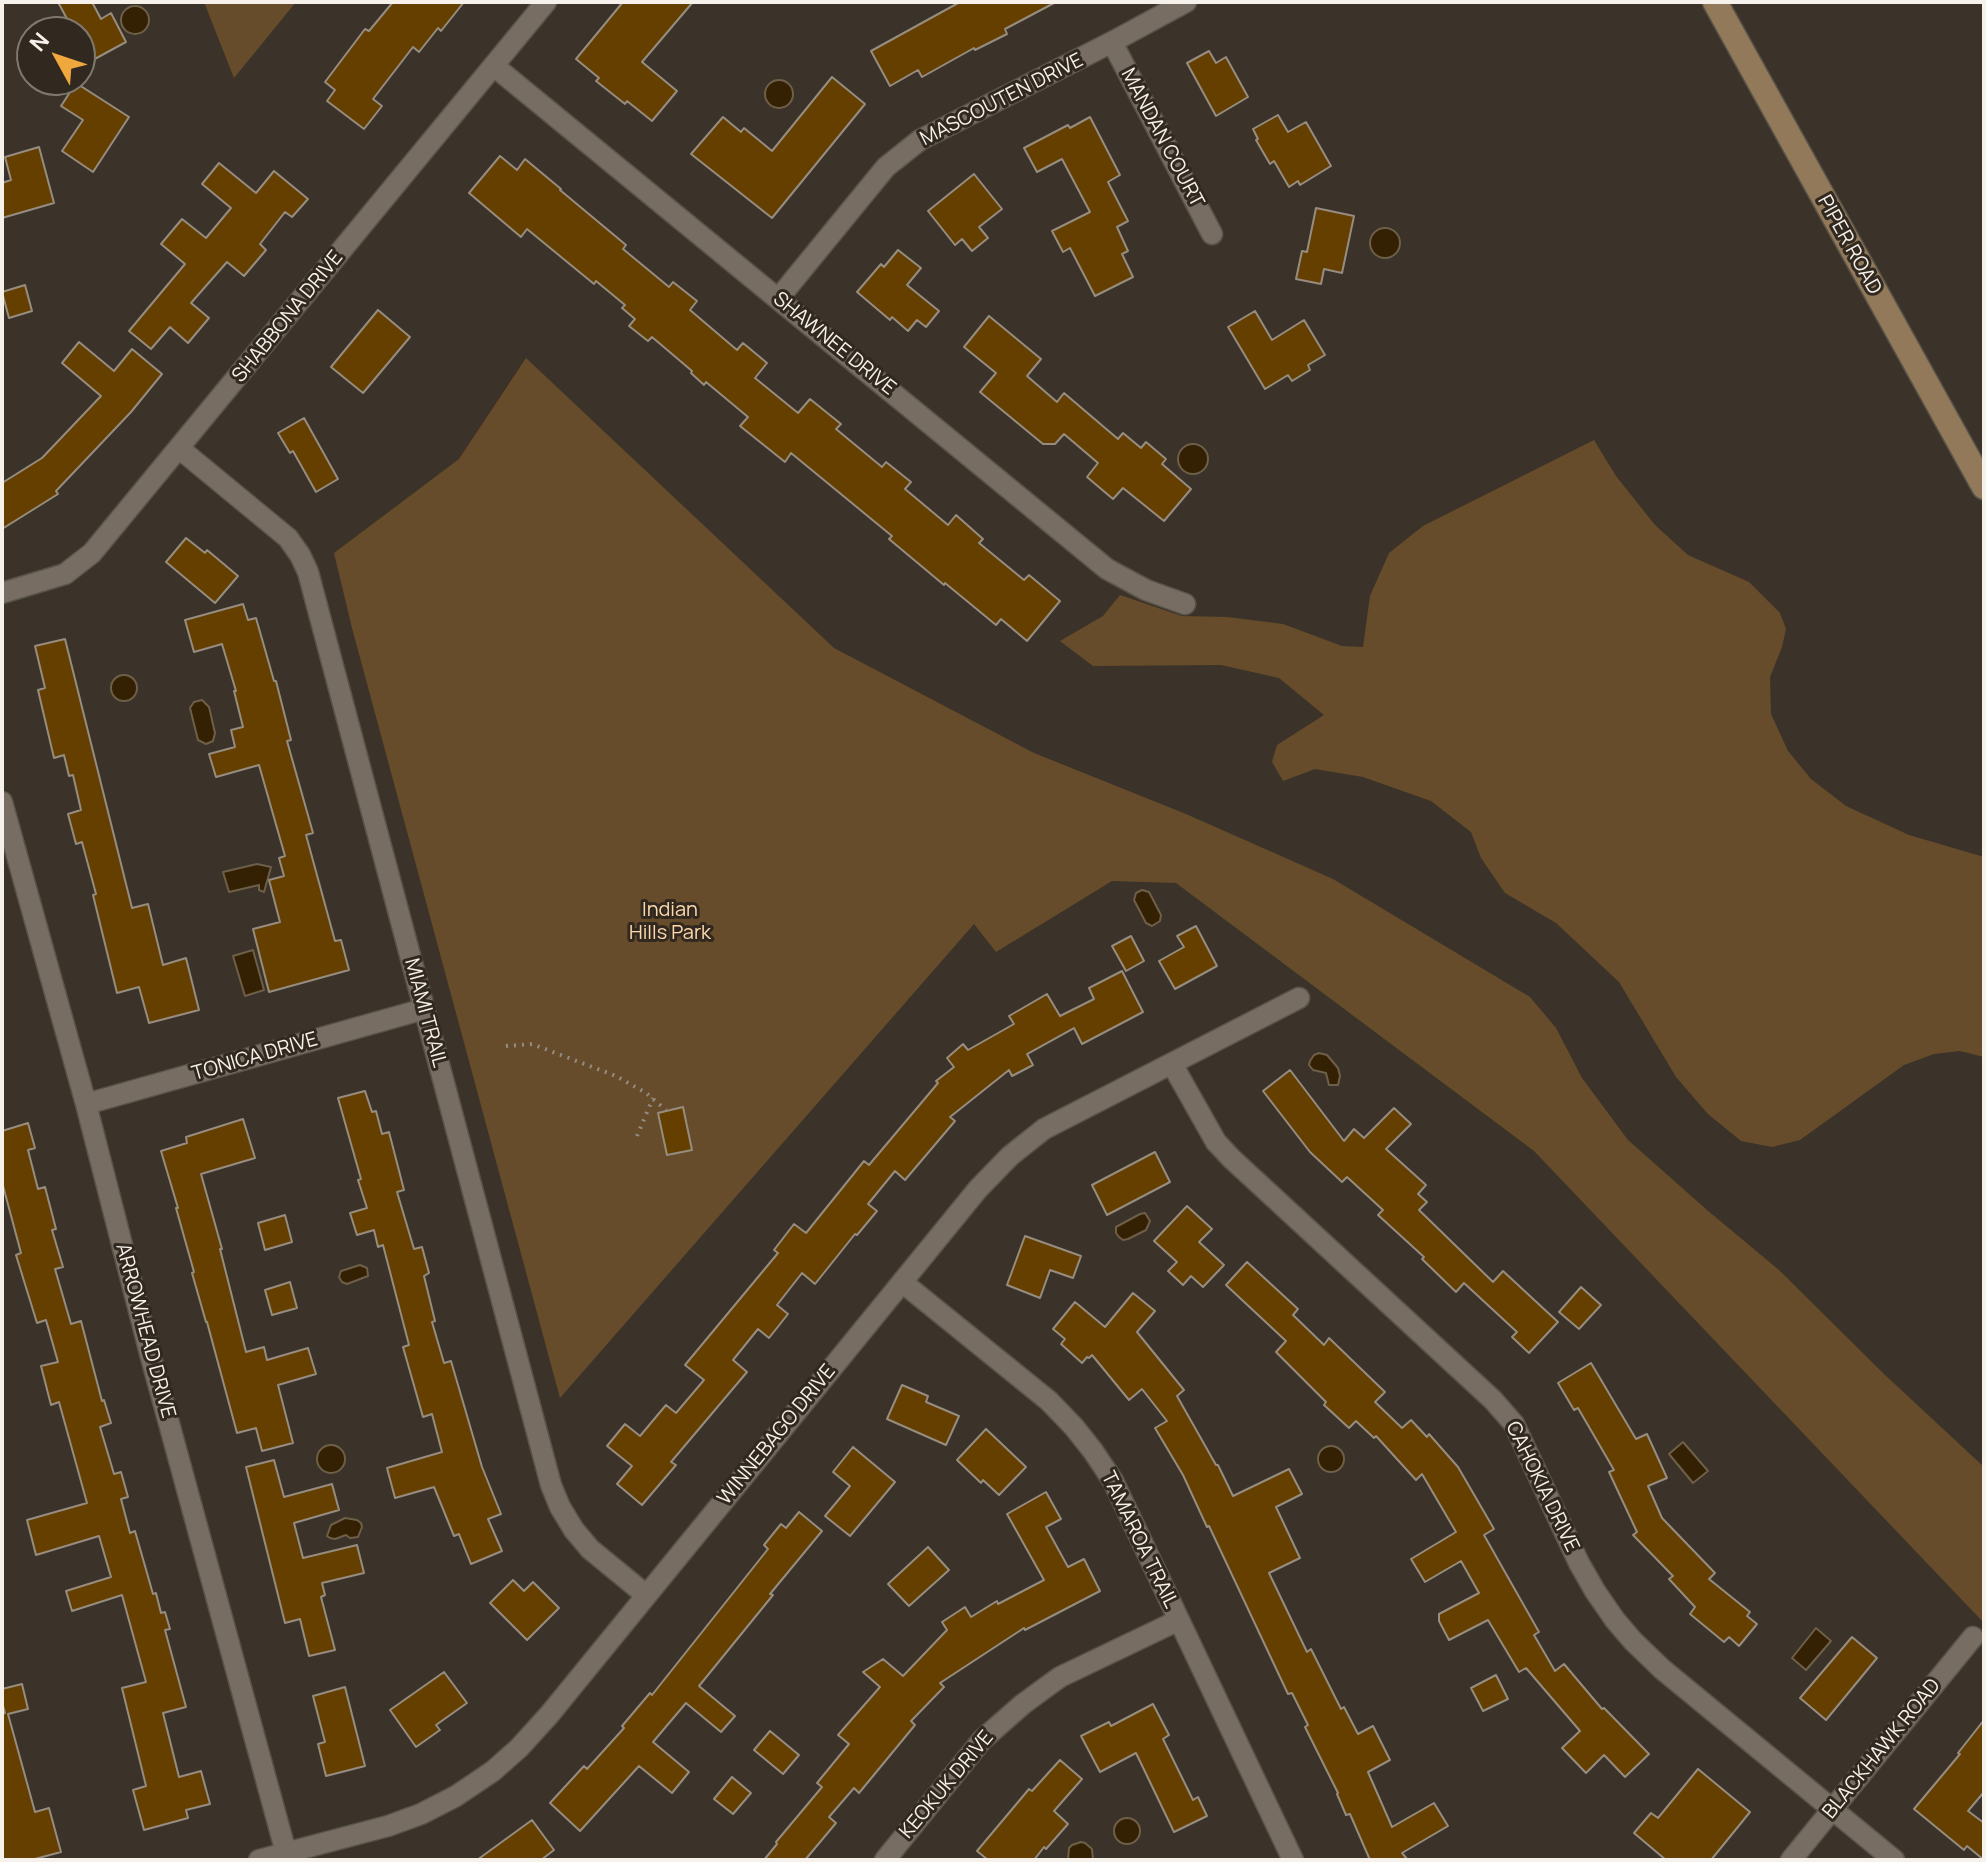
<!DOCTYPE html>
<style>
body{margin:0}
#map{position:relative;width:1986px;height:1862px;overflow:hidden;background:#3b3329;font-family:Manrope,sans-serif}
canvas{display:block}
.frame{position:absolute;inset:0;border:4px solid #f6f1ea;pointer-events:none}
.north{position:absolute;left:16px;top:16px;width:80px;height:80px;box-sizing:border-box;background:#31291f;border:2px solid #807970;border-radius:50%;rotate:310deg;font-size:22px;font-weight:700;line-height:32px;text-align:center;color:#f6f1ea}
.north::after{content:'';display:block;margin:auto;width:28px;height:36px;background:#efa73e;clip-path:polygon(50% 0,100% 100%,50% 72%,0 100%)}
</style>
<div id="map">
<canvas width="1986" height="1862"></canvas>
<div class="frame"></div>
<div class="north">N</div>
</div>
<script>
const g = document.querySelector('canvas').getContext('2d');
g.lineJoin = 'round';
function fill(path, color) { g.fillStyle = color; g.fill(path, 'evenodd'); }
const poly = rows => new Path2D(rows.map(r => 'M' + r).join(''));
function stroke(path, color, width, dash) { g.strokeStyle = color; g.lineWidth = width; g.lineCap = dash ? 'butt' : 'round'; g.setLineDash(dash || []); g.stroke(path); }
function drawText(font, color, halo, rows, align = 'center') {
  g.font = font + ' Manrope,sans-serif'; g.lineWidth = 6; g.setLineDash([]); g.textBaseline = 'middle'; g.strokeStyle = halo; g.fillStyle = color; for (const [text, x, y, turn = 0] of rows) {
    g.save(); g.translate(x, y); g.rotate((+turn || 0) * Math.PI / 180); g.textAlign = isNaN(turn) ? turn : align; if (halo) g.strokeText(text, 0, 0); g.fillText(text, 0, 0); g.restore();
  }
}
fill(poly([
 [204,2,296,2,234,78],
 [526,358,834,648,1034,753,1186,814,1333,879,1530,997,1556,1028,1582,1078,1628,1140,1707,1210,1779,1270,1884,1374,1984,1467,1984,1623,1534,1151,1176,883,1112,881,996,952,974,924,560,1398,352,628,334,553,459,459],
 [1594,440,1616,476,1655,525,1688,555,1749,582,1780,613,1786,629,1782,647,1770,677,1771,714,1788,751,1811,779,1846,806,1909,835,1984,857,1984,1057,1960,1051,1934,1054,1904,1065,1800,1140,1772,1147,1741,1141,1708,1114,1676,1077,1619,982,1556,923,1505,893,1481,858,1471,832,1431,801,1363,777,1315,769,1283,781,1272,762,1277,745,1324,715,1279,678,1221,665,1093,666,1060,641,1103,616,1120,595,1182,616,1227,617,1283,624,1342,646,1363,647,1370,596,1389,553,1423,526]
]), '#664c2a');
const water = poly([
 '121 20a14 14 0 1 1 28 0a14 14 0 1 1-28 0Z',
 '765 94a14 14 0 1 1 28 0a14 14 0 1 1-28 0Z',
 '1370 243a15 15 0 1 1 30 0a15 15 0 1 1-30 0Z',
 '1178 459a15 15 0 1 1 30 0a15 15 0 1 1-30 0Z',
 '111 688a13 13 0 1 1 26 0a13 13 0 1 1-26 0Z',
 [202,700,209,707,215,733,213,741,206,744,198,740,190,708,194,702,202,700],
 [257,864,271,867,264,892,259,890,259,885,229,892,223,872,257,864],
 [1142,890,1149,892,1161,915,1160,921,1152,926,1146,923,1134,900,1136,893,1142,890],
 [253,950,264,990,245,996,233,956,253,950],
 [1319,1053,1327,1055,1338,1068,1340,1076,1338,1085,1329,1085,1326,1073,1313,1070,1309,1065,1310,1061,1314,1055,1319,1053],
 [1145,1213,1150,1221,1146,1230,1128,1239,1123,1240,1119,1237,1116,1233,1116,1227,1140,1214,1145,1213],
 [360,1265,367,1268,368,1276,347,1284,342,1282,339,1277,341,1271,360,1265],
 [1683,1442,1708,1471,1693,1483,1669,1454,1683,1442],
 '317 1459a14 14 0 1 1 28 0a14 14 0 1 1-28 0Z',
 '1318 1459a13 13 0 1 1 26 0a13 13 0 1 1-26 0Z',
 [345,1518,357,1520,361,1523,362,1527,358,1537,350,1538,346,1535,335,1539,330,1538,327,1536,331,1525,345,1518],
 [1816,1628,1831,1641,1806,1670,1792,1658,1816,1628],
 '1114 1831a13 13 0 1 1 26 0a13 13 0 1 1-26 0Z',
 [1081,1842,1085,1843,1092,1849,1093,1860,1068,1860,1069,1848,1072,1845,1081,1842]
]);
fill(water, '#342003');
stroke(water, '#6e5f48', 2);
const building = poly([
 [58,2,92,2,101,19,111,13,126,42,80,67,80,32,74,32,58,2],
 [393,2,464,2,441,31,438,28,419,52,413,47,373,99,382,106,364,129,327,101,335,90,325,82,365,29,369,31,393,2],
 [623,2,693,2,642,62,677,91,652,121,627,101,625,104,596,81,599,78,576,59,623,2],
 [960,2,1056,2,1005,29,1007,34,975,50,974,48,922,77,918,70,890,86,871,51,960,2],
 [1209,51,1216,63,1226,57,1248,97,1216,116,1187,63,1209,51],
 [832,77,865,104,772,218,691,154,723,117,741,132,744,128,772,151,832,77],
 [76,83,129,117,93,172,62,151,83,120,61,106,76,83],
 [1278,115,1288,132,1306,122,1331,166,1300,185,1298,181,1289,187,1274,161,1270,164,1256,140,1258,139,1253,129,1278,115],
 [1090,117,1120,175,1108,182,1128,221,1117,227,1128,251,1122,254,1133,277,1095,296,1070,248,1063,252,1052,231,1090,212,1062,159,1037,172,1024,148,1068,125,1070,128,1090,117],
 [39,147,54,203,2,218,2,183,11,180,5,157,39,147],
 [500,156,517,170,525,159,561,189,560,190,626,245,623,249,669,287,673,282,697,301,690,310,737,350,743,343,767,363,755,378,798,413,810,399,841,424,836,429,882,467,886,462,911,482,905,489,948,525,956,515,983,539,979,543,1024,580,1029,575,1060,601,1027,641,1001,619,996,625,945,583,944,585,889,539,892,536,791,453,785,462,740,426,748,417,706,382,704,385,691,373,692,371,652,337,648,341,629,326,635,319,622,308,625,305,596,281,594,284,527,229,521,237,469,193,500,156],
 [219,163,256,193,274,171,308,199,292,217,285,212,260,244,266,250,244,276,227,262,191,303,209,318,188,343,170,327,151,349,129,331,185,264,161,244,182,219,206,238,231,208,202,184,219,163],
 [974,174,1002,209,979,227,988,238,972,251,962,239,955,245,928,211,974,174],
 [1316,208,1354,216,1342,273,1324,269,1321,284,1296,279,1302,251,1307,252,1316,208],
 [898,250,921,268,907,285,939,311,926,327,917,320,908,331,892,317,890,320,857,292,881,264,884,267,898,250],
 [25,285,32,311,9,318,2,292,25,285],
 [378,310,410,337,363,393,331,367,378,310],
 [1255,311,1272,340,1304,320,1325,355,1308,365,1310,370,1292,381,1288,375,1265,389,1228,327,1255,311],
 [989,316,1041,359,1027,376,1057,402,1064,393,1118,439,1123,433,1141,448,1146,442,1166,459,1162,464,1191,489,1164,521,1123,488,1113,499,1087,477,1098,463,1064,434,1055,444,1043,444,980,392,996,373,964,347,989,316],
 [79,342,114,371,132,349,162,374,131,412,56,491,58,494,2,529,2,483,42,458,101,396,62,363,79,342],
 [304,418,338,479,316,492,293,451,290,453,278,433,304,418],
 [186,538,205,553,207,550,238,576,215,603,166,562,186,538],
 [243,604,248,620,256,618,274,681,276,681,291,740,287,741,313,833,306,835,335,941,341,940,349,970,269,992,253,929,280,922,269,880,284,876,279,858,285,856,259,765,216,777,209,754,235,747,231,730,243,727,234,691,236,691,222,644,194,652,185,620,243,604],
 [65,639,132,908,148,904,163,965,186,958,199,1010,149,1023,139,987,117,993,93,895,96,894,82,842,76,844,68,814,81,810,73,775,69,776,64,755,54,758,38,690,45,688,35,646,65,639],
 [1196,926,1217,966,1175,989,1159,961,1184,947,1177,936,1196,926],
 [1131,936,1144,961,1126,971,1112,946,1131,936],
 [1122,971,1143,1012,1082,1044,1074,1028,1027,1054,1033,1065,1012,1076,1009,1070,950,1117,955,1121,905,1180,895,1171,868,1204,877,1211,857,1235,855,1234,815,1284,802,1273,777,1305,788,1314,769,1338,758,1329,733,1360,747,1372,671,1462,676,1465,642,1505,617,1484,632,1466,607,1446,625,1424,640,1436,666,1405,676,1413,704,1380,685,1365,778,1253,774,1250,794,1224,806,1233,864,1161,869,1165,938,1083,936,1081,954,1067,947,1058,963,1044,968,1050,1014,1024,1009,1016,1047,994,1060,1016,1094,999,1089,988,1122,971],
 [1290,1070,1344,1141,1354,1129,1364,1138,1394,1108,1411,1124,1386,1149,1426,1185,1418,1194,1427,1202,1419,1210,1493,1282,1503,1271,1558,1322,1529,1353,1512,1337,1517,1332,1464,1283,1456,1292,1422,1259,1424,1257,1378,1215,1383,1210,1347,1177,1342,1182,1310,1152,1263,1091,1290,1070],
 [365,1091,372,1112,376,1111,382,1134,389,1132,404,1190,397,1192,414,1249,422,1247,429,1273,424,1276,435,1321,432,1322,444,1363,451,1361,482,1467,501,1514,488,1519,502,1551,471,1564,459,1534,454,1536,434,1487,395,1498,387,1468,442,1452,432,1414,423,1417,403,1347,409,1345,383,1245,378,1247,374,1230,357,1235,350,1213,367,1208,358,1180,361,1179,338,1098,365,1091],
 [683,1107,692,1150,667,1155,658,1113,683,1107],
 [243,1119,255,1158,201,1174,222,1249,220,1249,246,1352,264,1347,267,1360,308,1348,316,1374,278,1385,293,1443,262,1451,256,1428,237,1433,207,1322,206,1322,192,1273,194,1272,176,1208,178,1208,161,1151,187,1143,186,1137,243,1119],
 [28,1123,35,1148,28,1150,38,1189,45,1187,56,1229,52,1230,63,1267,55,1269,71,1324,81,1321,102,1401,104,1400,111,1423,100,1427,114,1474,121,1472,128,1497,121,1499,130,1533,135,1531,153,1594,156,1593,161,1613,165,1612,170,1629,165,1630,186,1707,163,1713,179,1777,201,1771,210,1804,186,1810,188,1818,144,1830,133,1790,146,1786,122,1688,146,1682,122,1595,72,1611,66,1591,111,1577,99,1536,36,1555,27,1520,87,1503,59,1402,51,1405,41,1366,58,1362,46,1320,37,1323,16,1255,21,1253,2,1182,2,1131,28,1123],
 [1155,1152,1170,1182,1107,1215,1092,1185,1155,1152],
 [1187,1206,1212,1229,1199,1242,1224,1265,1203,1287,1191,1276,1183,1285,1168,1271,1177,1262,1154,1241,1187,1206],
 [285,1215,292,1242,265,1250,258,1223,285,1215],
 [1025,1236,1081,1256,1073,1278,1050,1270,1040,1298,1007,1285,1025,1236],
 [1247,1262,1298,1309,1293,1315,1324,1345,1329,1338,1385,1392,1375,1402,1402,1428,1411,1420,1427,1437,1429,1434,1458,1467,1494,1529,1484,1535,1539,1632,1534,1635,1555,1671,1564,1664,1602,1709,1604,1708,1649,1754,1625,1777,1604,1755,1586,1773,1562,1748,1580,1731,1526,1668,1519,1672,1488,1620,1449,1640,1439,1621,1439,1614,1479,1593,1461,1561,1425,1582,1411,1559,1456,1532,1422,1474,1416,1480,1376,1436,1374,1438,1356,1421,1349,1428,1324,1405,1326,1402,1276,1352,1286,1341,1226,1285,1247,1262],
 [290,1282,297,1308,272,1315,265,1290,290,1282],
 [1581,1287,1601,1305,1579,1329,1559,1312,1581,1287],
 [1133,1293,1155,1311,1137,1332,1184,1390,1177,1396,1216,1465,1218,1465,1233,1496,1289,1469,1302,1494,1276,1507,1300,1558,1269,1573,1307,1652,1311,1649,1341,1709,1344,1707,1358,1734,1373,1726,1390,1760,1368,1772,1392,1827,1434,1803,1448,1826,1402,1853,1408,1860,1370,1860,1350,1814,1346,1815,1337,1794,1338,1793,1305,1727,1308,1725,1292,1693,1288,1694,1209,1526,1207,1527,1183,1475,1155,1428,1167,1421,1142,1389,1129,1400,1092,1355,1089,1358,1087,1357,1082,1363,1061,1344,1065,1339,1053,1329,1075,1302,1105,1327,1133,1293],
 [1591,1363,1636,1439,1647,1434,1667,1478,1648,1486,1662,1518,1715,1573,1709,1579,1750,1612,1747,1616,1757,1624,1739,1646,1729,1637,1724,1642,1690,1614,1695,1607,1669,1579,1673,1576,1633,1535,1637,1532,1609,1472,1614,1470,1578,1408,1574,1410,1558,1383,1591,1363],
 [902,1385,928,1396,926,1402,959,1416,946,1445,887,1419,902,1385],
 [986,1429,1026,1467,999,1495,983,1480,981,1483,957,1460,986,1429],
 [853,1447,895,1482,850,1536,825,1516,850,1486,833,1472,853,1447],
 [274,1460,284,1497,332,1484,339,1510,294,1523,303,1558,357,1545,364,1573,322,1583,325,1595,321,1597,335,1650,309,1656,300,1619,285,1623,246,1467,274,1460],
 [1046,1492,1061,1519,1046,1527,1068,1567,1084,1559,1100,1591,1025,1630,1024,1628,940,1683,944,1687,911,1721,915,1725,859,1793,854,1788,829,1817,836,1823,805,1860,764,1860,777,1844,776,1842,822,1787,817,1783,849,1744,838,1735,880,1687,863,1672,883,1659,903,1676,947,1630,942,1622,965,1607,971,1617,997,1601,998,1604,1044,1580,1007,1514,1046,1492],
 [799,1512,822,1531,770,1594,773,1595,699,1686,735,1716,721,1732,686,1703,653,1742,689,1772,672,1793,639,1766,580,1831,550,1803,584,1766,587,1769,624,1728,622,1726,650,1693,652,1695,768,1549,764,1545,781,1524,786,1528,799,1512],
 [928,1547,949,1570,909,1606,888,1584,928,1547],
 [513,1580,524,1591,533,1582,559,1608,527,1640,490,1603,513,1580],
 [1852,1637,1877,1658,1826,1720,1800,1698,1852,1637],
 [444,1672,467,1703,436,1725,440,1730,416,1747,390,1710,444,1672],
 [1496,1675,1508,1699,1483,1711,1471,1688,1496,1675],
 [22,1684,28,1709,8,1714,35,1812,49,1808,61,1852,31,1860,2,1860,2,1714,5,1713,2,1702,2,1689,22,1684],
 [345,1687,365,1766,326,1776,318,1744,325,1742,313,1696,345,1687],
 [1153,1704,1169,1735,1163,1739,1193,1800,1198,1797,1207,1816,1174,1832,1136,1753,1100,1772,1081,1736,1109,1722,1111,1726,1153,1704],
 [1984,1720,1984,1792,1968,1811,1984,1823,1984,1860,1967,1846,1964,1850,1914,1809,1960,1754,1958,1753,1984,1720],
 [770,1731,799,1755,783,1774,754,1750,770,1731],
 [1060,1760,1082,1779,1054,1811,1068,1824,1046,1849,1044,1847,1034,1860,988,1860,977,1851,1029,1789,1032,1791,1060,1760],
 [1698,1769,1750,1812,1711,1860,1666,1860,1634,1833,1651,1813,1658,1818,1698,1769],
 [732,1777,751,1793,733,1814,714,1799,732,1777],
 [532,1820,554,1850,541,1860,477,1860,532,1820]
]);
fill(building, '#643f00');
stroke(building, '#968c80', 2);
const street = poly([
 [1112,42,1212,234],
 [494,66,1107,569,1146,590,1185,604],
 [778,299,886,167,920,140,1112,42,1186,2],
 [180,449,288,538,300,555,308,572,551,1485,560,1507,574,1530,590,1549,646,1595],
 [2,593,65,574,92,553,546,2],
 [2,802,86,1104,149,1350,288,1860],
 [1172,1064,1216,1142,1232,1159,1493,1400,1514,1424,1579,1563,1595,1591,1615,1620,1633,1641,1662,1669,1894,1860],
 [86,1104,424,1009],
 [902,1282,1049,1401,1074,1427,1093,1451,1113,1481,1293,1860],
 [259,1860,388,1826,421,1814,456,1796,493,1771,519,1748,549,1715,978,1189,1010,1156,1044,1129,1299,998],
 [885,1860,982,1740,1023,1704,1060,1677,1179,1620],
 [1791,1860,1973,1637]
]);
const secondary = poly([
 [1715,2,1984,487]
]);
stroke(street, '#595349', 23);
stroke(secondary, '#595349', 27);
stroke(poly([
 [506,1046,532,1044,616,1076,646,1093,666,1110],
 [637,1136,653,1098]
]), '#938c83', 4, [2, 6]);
stroke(street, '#776d62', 20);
stroke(secondary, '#917959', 24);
drawText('20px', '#f6f1ea', '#31291f', [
 ["MASCOUTEN DRIVE",1002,100,-27],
 ["MANDAN COURT",1162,138,62],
 ["PIPER ROAD",1849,245,61],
 ["SHABBONA DRIVE",288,317,-51],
 ["SHAWNEE DRIVE",834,344,39],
 ["MIAMI TRAIL",425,1013,75],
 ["TONICA DRIVE",255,1057,-16],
 ["ARROWHEAD DRIVE",145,1331,75],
 ["WINNEBAGO DRIVE",777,1435,-51],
 ["CAHOKIA DRIVE",1542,1487,64],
 ["TAMAROA TRAIL",1139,1540,64],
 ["BLACKHAWK ROAD",1882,1749,-51],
 ["KEOKUK DRIVE",947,1785,-50]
]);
drawText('20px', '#fdd8ad', '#31291f', [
 ["Indian",670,910],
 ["Hills Park",670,933]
]);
</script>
